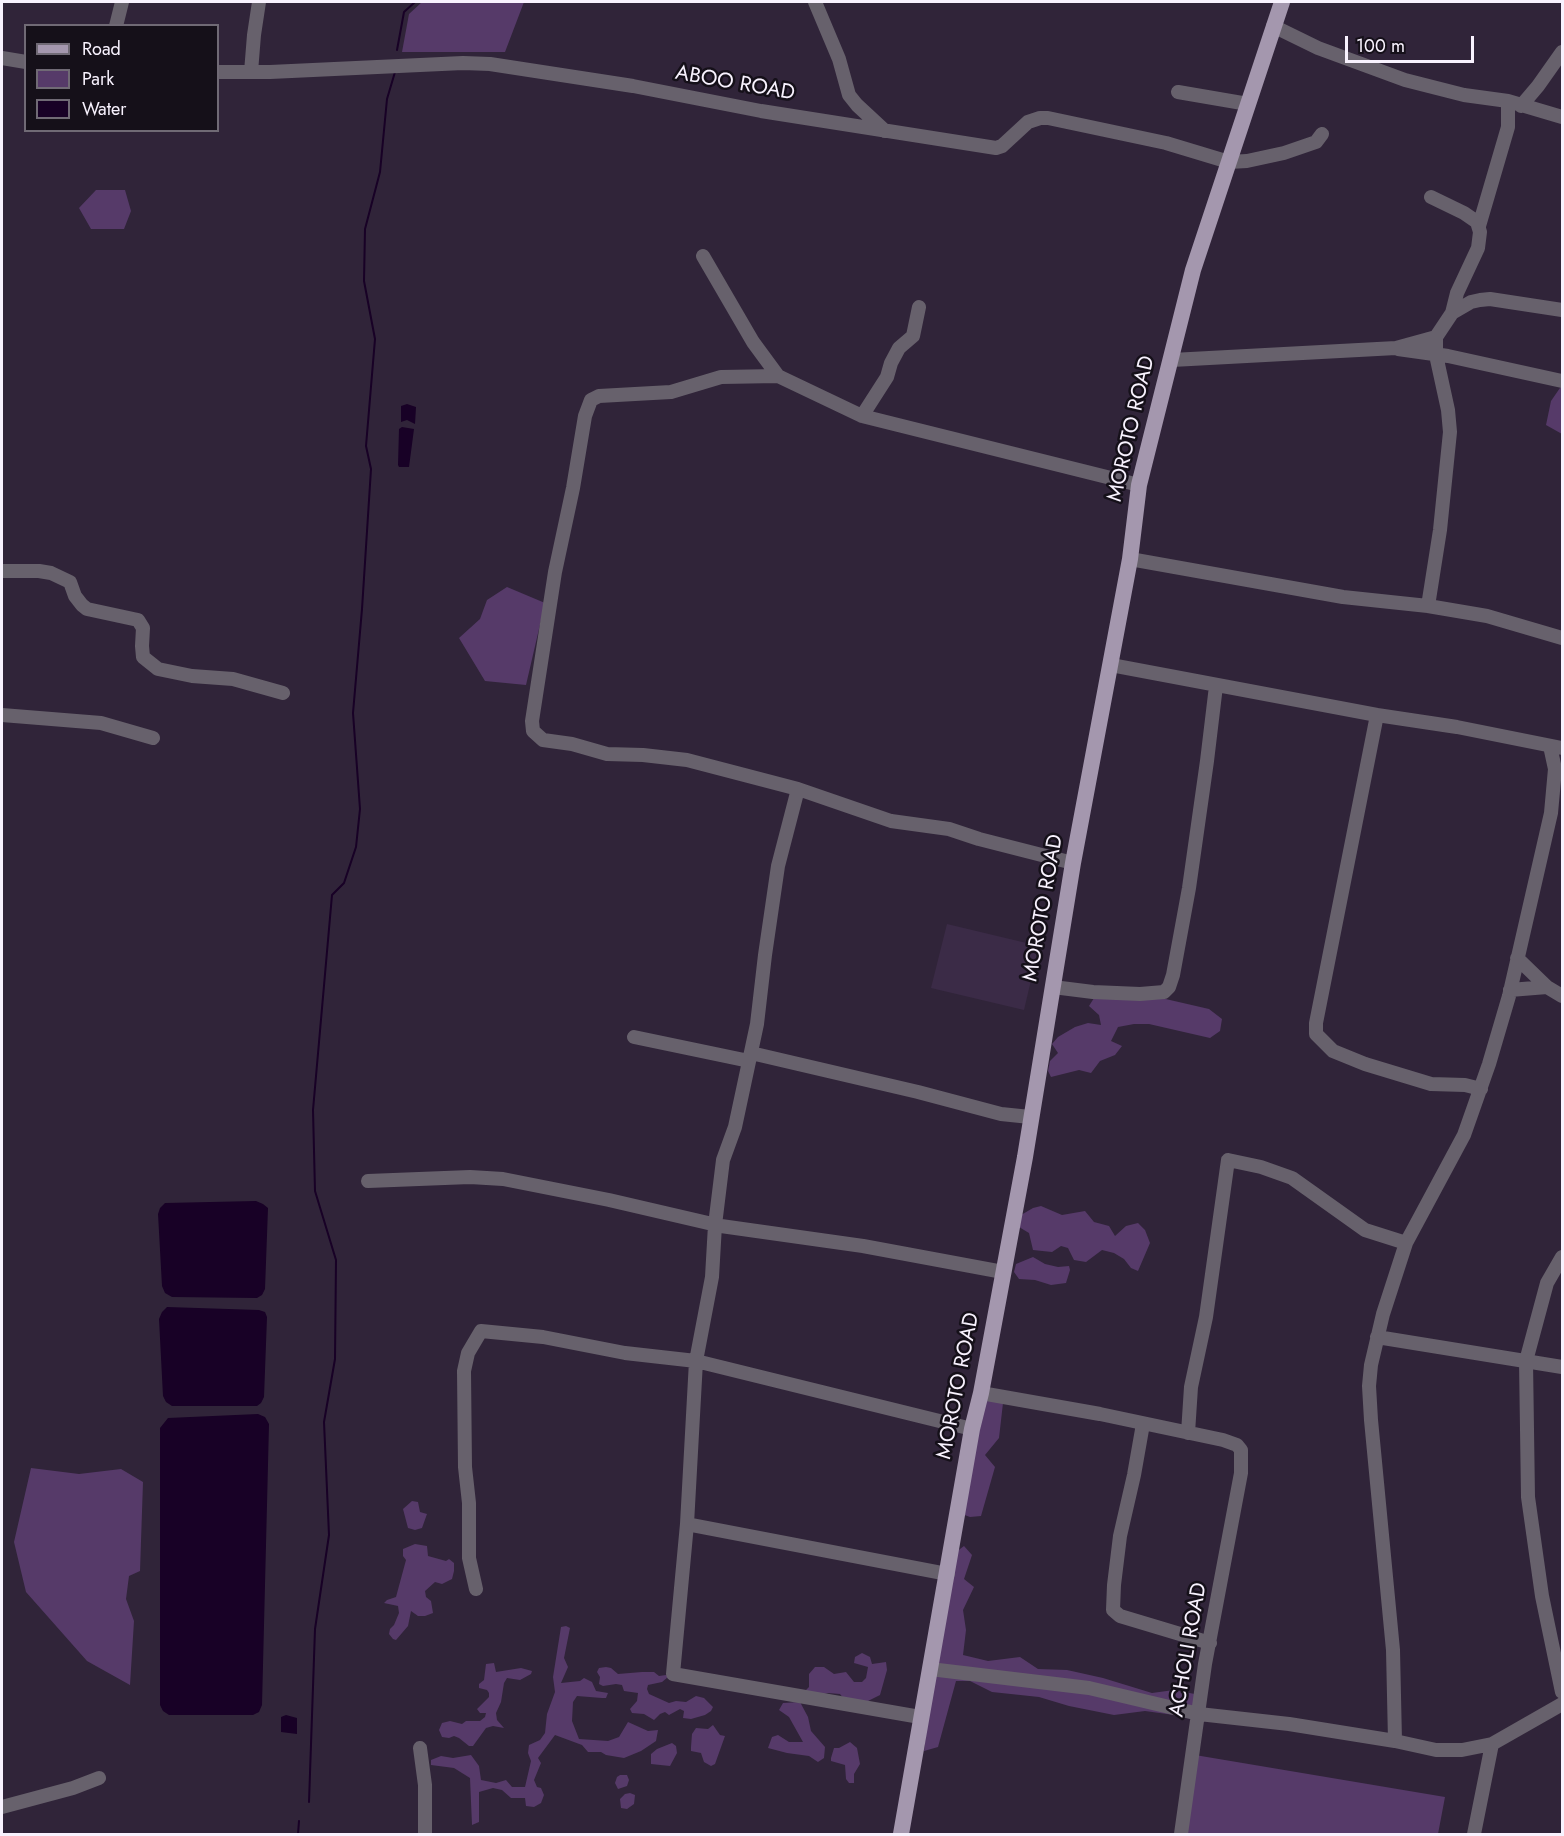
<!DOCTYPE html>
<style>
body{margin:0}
#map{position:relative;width:1564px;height:1836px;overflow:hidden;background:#302439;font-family:Jost,sans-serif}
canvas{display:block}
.frame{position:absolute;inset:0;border:3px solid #f8f2fe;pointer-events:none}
.legend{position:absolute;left:24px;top:24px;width:195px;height:108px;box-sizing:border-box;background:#151019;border:2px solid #706a75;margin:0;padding:8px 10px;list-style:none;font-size:18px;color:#f8f2fe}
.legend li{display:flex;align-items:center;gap:12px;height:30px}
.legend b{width:30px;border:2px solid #706a75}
.scale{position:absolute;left:1345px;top:36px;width:129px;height:27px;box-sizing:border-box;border:3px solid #f8f2fe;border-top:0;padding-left:8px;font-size:18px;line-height:21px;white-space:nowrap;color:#f8f2fe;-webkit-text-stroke:4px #151019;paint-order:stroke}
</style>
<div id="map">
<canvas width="1564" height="1836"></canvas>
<div class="frame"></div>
<ul class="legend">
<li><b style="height:8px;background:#a497ae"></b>Road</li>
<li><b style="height:16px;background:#563a69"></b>Park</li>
<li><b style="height:16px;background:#180126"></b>Water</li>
</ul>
<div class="scale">100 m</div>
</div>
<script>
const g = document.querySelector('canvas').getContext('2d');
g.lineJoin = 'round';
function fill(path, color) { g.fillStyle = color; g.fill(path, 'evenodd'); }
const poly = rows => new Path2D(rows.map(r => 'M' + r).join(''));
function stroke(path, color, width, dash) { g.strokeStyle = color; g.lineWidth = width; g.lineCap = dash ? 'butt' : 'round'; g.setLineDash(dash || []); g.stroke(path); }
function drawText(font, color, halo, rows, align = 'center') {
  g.font = font + ' Jost,sans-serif'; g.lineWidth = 5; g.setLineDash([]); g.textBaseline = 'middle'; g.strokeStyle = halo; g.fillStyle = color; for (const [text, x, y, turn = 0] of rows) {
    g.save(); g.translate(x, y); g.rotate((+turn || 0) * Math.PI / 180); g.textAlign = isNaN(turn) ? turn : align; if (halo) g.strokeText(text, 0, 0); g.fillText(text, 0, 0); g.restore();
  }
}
fill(poly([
 [947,924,1039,946,1024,1010,931,988]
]), '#3b2b47');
fill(poly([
 [422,2,524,2,505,52,402,52,409,14],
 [96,190,125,190,131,211,124,229,91,229,79,208],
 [1562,385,1562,434,1546,425,1551,401],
 [507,587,545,603,526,685,485,681,459,638,480,619,487,600],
 [1157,997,1209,1009,1222,1019,1220,1031,1210,1038,1149,1024,1134,1024,1118,1027,1111,1041,1122,1046,1115,1055,1100,1061,1091,1073,1079,1070,1051,1077,1048,1071,1050,1061,1058,1053,1052,1044,1058,1037,1075,1027,1088,1023,1101,1025,1099,1015,1089,1006,1094,998],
 [1041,1206,1062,1215,1085,1211,1094,1222,1109,1226,1115,1236,1126,1226,1138,1223,1145,1230,1150,1243,1138,1271,1131,1268,1124,1259,1114,1253,1102,1250,1086,1262,1074,1260,1068,1248,1061,1246,1052,1252,1033,1250,1029,1233,1019,1227,1021,1215,1033,1208],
 [1033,1257,1045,1264,1058,1267,1069,1266,1070,1270,1066,1283,1051,1285,1035,1280,1019,1279,1014,1272,1016,1264],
 [983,1397,1003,1403,999,1438,985,1455,995,1467,981,1516,970,1517,959,1513],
 [31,1468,79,1474,121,1469,143,1482,140,1571,129,1576,126,1599,134,1621,130,1685,87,1661,26,1592,14,1542],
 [412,1501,418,1502,420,1512,427,1514,422,1528,415,1530,408,1528,403,1509],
 [415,1544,427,1546,428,1556,446,1561,449,1559,454,1563,454,1571,452,1579,442,1584,435,1582,425,1591,426,1597,431,1601,433,1613,425,1616,418,1616,411,1611,408,1626,396,1640,393,1639,389,1634,390,1629,394,1625,399,1613,398,1606,384,1603,387,1600,396,1597,406,1560,403,1556,403,1549],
 [964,1546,972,1555,964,1579,974,1587,963,1610,966,1630,963,1655,988,1661,1020,1657,1038,1669,1067,1670,1103,1678,1152,1693,1174,1690,1200,1695,1196,1718,1145,1711,1114,1715,1069,1706,1039,1697,992,1692,970,1681,956,1681,938,1747,924,1751,935,1657,956,1552],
 [566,1626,570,1628,564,1658,568,1667,561,1683,580,1681,584,1678,592,1682,596,1691,608,1693,606,1698,602,1698,577,1696,573,1702,572,1721,579,1739,608,1741,619,1737,628,1722,648,1731,658,1730,656,1741,641,1751,624,1758,606,1755,601,1752,588,1752,582,1745,555,1735,538,1758,541,1763,534,1780,537,1787,541,1788,544,1795,541,1803,534,1807,526,1806,525,1798,511,1798,502,1790,493,1788,479,1792,479,1822,472,1825,470,1778,454,1768,431,1765,431,1760,441,1756,453,1758,471,1755,479,1766,481,1780,496,1783,506,1780,512,1787,525,1787,531,1761,528,1753,529,1745,540,1740,545,1733,547,1714,555,1692,553,1677,561,1627],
 [862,1653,870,1657,872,1664,886,1662,887,1670,880,1695,864,1703,844,1699,840,1694,828,1693,821,1695,805,1691,809,1687,809,1674,815,1667,824,1667,834,1674,846,1672,854,1682,862,1682,866,1678,868,1667,854,1663,855,1657],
 [494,1663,496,1672,521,1668,532,1671,531,1674,520,1680,507,1678,504,1683,501,1702,496,1713,497,1720,504,1728,493,1726,486,1728,473,1746,469,1746,459,1738,454,1736,449,1738,442,1737,439,1730,442,1723,450,1721,462,1724,466,1721,480,1721,485,1717,486,1713,480,1713,477,1709,489,1697,489,1693,487,1690,479,1688,479,1684,484,1680,486,1664],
 [606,1667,611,1668,618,1674,642,1672,654,1672,659,1676,666,1675,668,1677,662,1682,648,1685,647,1689,649,1694,669,1703,676,1701,686,1702,696,1696,704,1698,713,1707,711,1711,705,1715,691,1719,683,1718,684,1711,680,1709,669,1715,665,1712,660,1714,654,1720,644,1714,632,1713,630,1709,637,1701,638,1693,624,1691,622,1685,616,1684,603,1686,599,1684,600,1677,597,1672,599,1668],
 [800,1702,808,1717,811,1731,825,1747,824,1758,818,1762,809,1756,787,1753,768,1748,772,1737,778,1735,789,1742,803,1742,789,1717,779,1710,783,1703],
 [713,1725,720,1735,725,1736,715,1764,711,1766,704,1762,701,1753,691,1751,691,1747,692,1734,696,1728,708,1729],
 [850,1742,857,1748,860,1764,854,1774,854,1783,849,1783,846,1779,845,1765,831,1761,831,1758,834,1748,839,1748],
 [672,1743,676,1746,677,1753,670,1766,651,1764,651,1754,657,1749],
 [1195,1755,1445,1797,1438,1834,1181,1834],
 [620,1775,627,1775,629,1780,627,1786,618,1789,615,1783,617,1777],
 [630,1793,635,1795,634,1804,627,1809,621,1808,620,1799,625,1794]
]), '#563a69');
fill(poly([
 [407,404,416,407,415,424,407,420,401,422,401,406],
 [402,427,414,429,409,467,399,467,398,465,399,429],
 [256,1201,263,1204,268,1208,265,1289,262,1295,257,1298,172,1297,165,1293,162,1286,158,1214,160,1208,165,1203],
 [167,1307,259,1310,265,1312,267,1317,264,1397,261,1403,257,1406,172,1406,166,1402,163,1396,159,1319,162,1312],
 [258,1414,265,1417,269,1424,262,1705,259,1712,253,1715,169,1715,163,1711,160,1705,160,1428,168,1418],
 [286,1715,297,1718,297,1734,281,1732,281,1717]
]), '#180126');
stroke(poly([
 [397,50,404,12,415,2],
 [309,1802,315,1629,329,1535,324,1422,335,1359,336,1260,315,1191,313,1110,332,895,344,883,356,847,360,809,353,713,362,609,371,469,366,446,375,339,364,281,365,229,380,172,387,99,395,72],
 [298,1834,299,1821]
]), '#180126', 2);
stroke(poly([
 [815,2,839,59,849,95,857,105,885,131],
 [116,26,122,2],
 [1273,26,1318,48,1405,80,1464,95,1508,101,1562,117],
 [2,58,26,62],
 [218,72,270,72,463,63,490,64,633,86,761,111,996,148,1002,146,1028,122,1040,118,1048,118,1166,143,1229,162,1247,161,1284,153,1316,142,1322,134],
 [251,72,254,35,259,2],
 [1178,92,1248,104],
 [1521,106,1538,86,1562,52],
 [1431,197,1464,213,1477,222,1480,232,1478,248,1457,293,1452,313],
 [1479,226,1508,127,1508,101],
 [703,256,753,342,778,376],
 [1398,349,1448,356,1562,381],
 [1172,360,1396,348,1436,337,1452,313,1471,302,1480,300,1490,299,1562,310],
 [862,416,887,377,891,363,899,348,913,336,919,307],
 [1130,559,1343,597,1428,606,1487,616,1562,638],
 [2,571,39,571,51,573,70,582,75,596,82,605,87,609,138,620,143,628,142,646,143,657,158,669,192,676,233,679,283,693],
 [1428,606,1440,530,1450,432,1448,410,1436,355,1436,337],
 [1111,665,1377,715,1316,1023,1316,1034,1333,1051,1365,1064,1431,1084,1465,1085,1481,1089],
 [2,715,101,723,153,738],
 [1377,715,1457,727,1562,748],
 [798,789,778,866,765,955,757,1024,735,1127,723,1160,715,1225,712,1277,696,1361,687,1524,673,1674,920,1717],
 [1073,863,979,839,949,829,891,821,798,789,687,760,643,755,607,754,572,744,543,740,533,731,532,721,555,572,573,488,585,416,591,400,599,396,671,392,721,377,778,376,862,416,1139,485],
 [1517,958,1547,987,1562,996],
 [1053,987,1093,992,1140,994,1164,992,1169,987,1173,975,1189,888,1207,761,1216,686],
 [1510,990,1547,987],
 [634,1037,749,1061],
 [751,1053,918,1092,1001,1114,1030,1117],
 [368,1181,470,1177,503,1179,609,1200,721,1226,863,1246,1003,1272],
 [1562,1257,1547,1283,1526,1361,1528,1497,1542,1596,1562,1692],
 [1377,1337,1562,1367],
 [981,1393,1100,1414,1223,1440,1237,1445,1241,1450,1241,1473,1205,1664,1181,1834],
 [1143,1424,1134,1475,1120,1536,1114,1585,1113,1610,1120,1616,1210,1643],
 [1188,1433,1191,1387,1206,1317,1228,1160,1261,1167,1292,1178,1365,1230,1406,1243],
 [687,1524,948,1574],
 [476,1589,469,1558,469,1503,465,1467,464,1371,468,1353,481,1331,543,1337,625,1353,696,1361,972,1429],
 [930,1669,1089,1688,1199,1714,1289,1724,1395,1741,1436,1750,1462,1750,1492,1744,1562,1704],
 [1395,1741,1393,1650,1371,1420,1369,1386,1371,1365,1383,1314,1406,1243,1464,1135,1489,1064,1509,996,1551,813,1555,769,1550,746],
 [420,1748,425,1785,425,1834],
 [2,1807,73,1788,99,1778],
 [1474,1834,1492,1744]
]), '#67616c', 14);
stroke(poly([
 [901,1834,972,1429,981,1393,1025,1157,1073,863,1130,559,1139,485,1193,270,1282,2]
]), '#a497ae', 16);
drawText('21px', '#f8f2fe', '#151019', [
 ["ABOO ROAD",735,84,10],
 ["MOROTO ROAD",1132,429,-77],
 ["MOROTO ROAD",1044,908,-80],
 ["MOROTO ROAD",959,1386,-79],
 ["ACHOLI ROAD",1189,1650,-80]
]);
</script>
